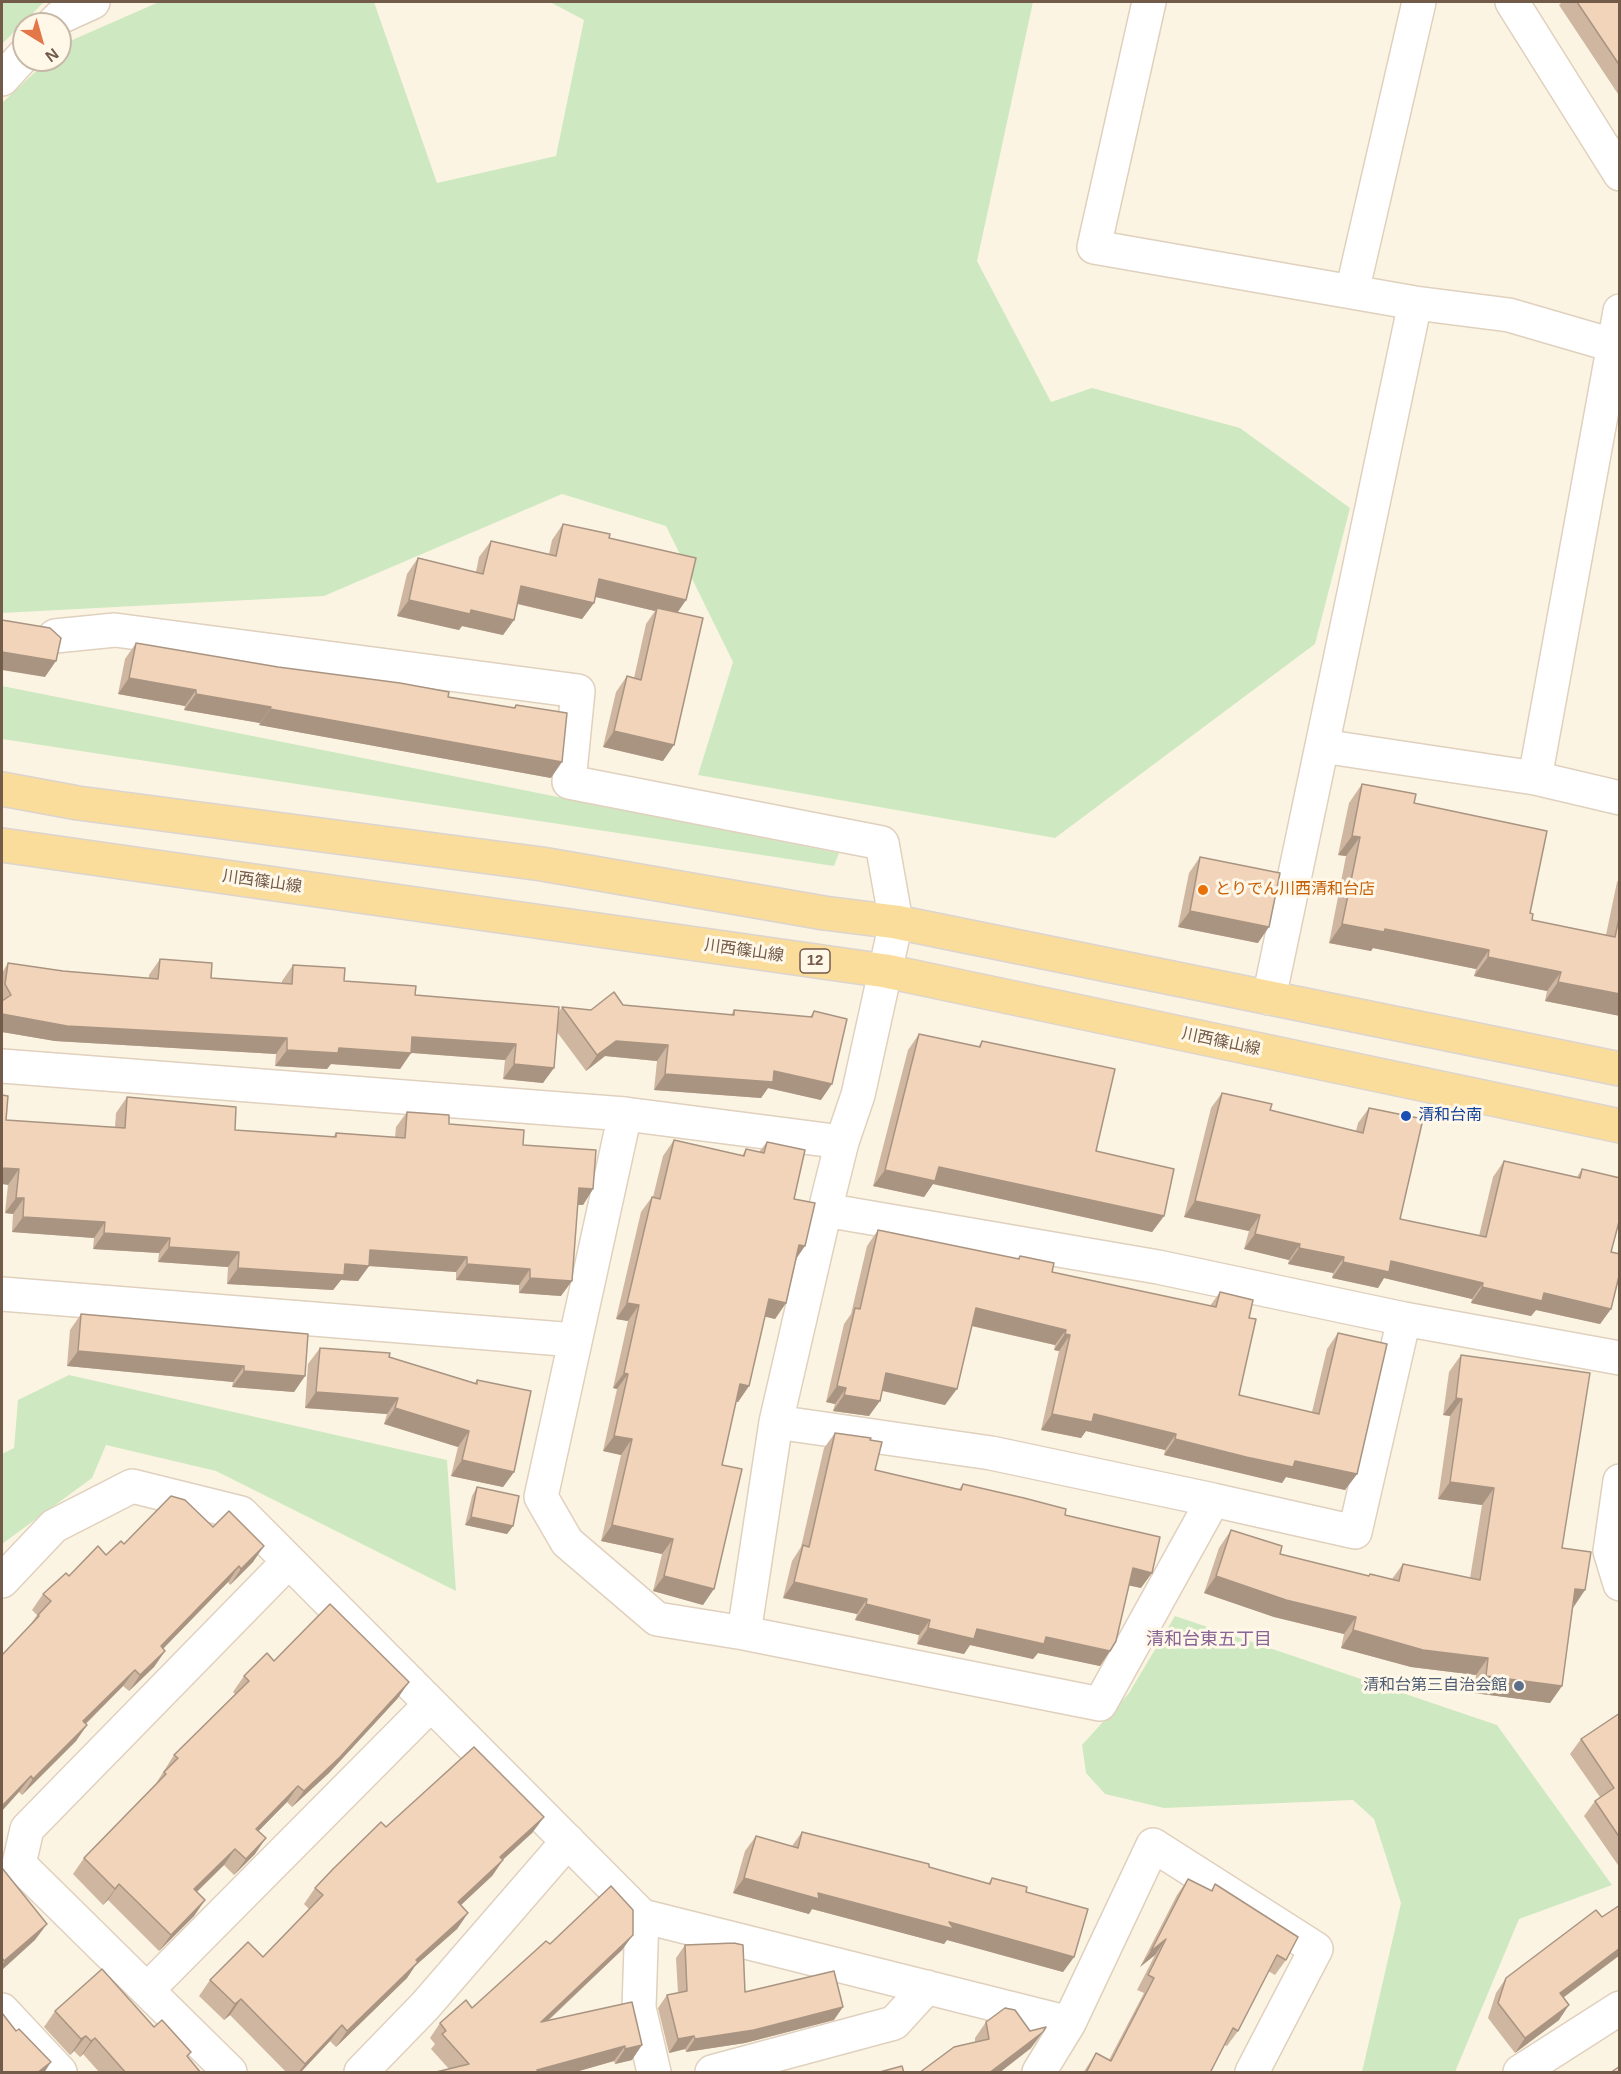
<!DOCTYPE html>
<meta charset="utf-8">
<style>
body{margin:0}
#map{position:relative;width:1621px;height:2074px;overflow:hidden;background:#fcf4e2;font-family:Helvetica,sans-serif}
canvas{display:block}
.frame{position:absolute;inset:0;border:3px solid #735b49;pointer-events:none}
.north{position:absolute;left:12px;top:12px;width:60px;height:60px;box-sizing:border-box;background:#fff7e8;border:2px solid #c7b9a8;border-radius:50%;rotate:143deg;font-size:16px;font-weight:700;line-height:24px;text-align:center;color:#735b49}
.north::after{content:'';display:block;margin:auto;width:21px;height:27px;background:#e47748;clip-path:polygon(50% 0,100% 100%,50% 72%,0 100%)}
</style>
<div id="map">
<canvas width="1621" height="2074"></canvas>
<div class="frame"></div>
<div class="north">N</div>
</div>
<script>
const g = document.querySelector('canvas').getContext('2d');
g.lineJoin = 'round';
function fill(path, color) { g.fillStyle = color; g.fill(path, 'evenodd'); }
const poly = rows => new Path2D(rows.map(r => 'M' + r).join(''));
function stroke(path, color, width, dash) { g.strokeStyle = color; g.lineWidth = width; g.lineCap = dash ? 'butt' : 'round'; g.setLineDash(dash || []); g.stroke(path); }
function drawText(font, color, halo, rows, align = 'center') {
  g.font = font + ' Helvetica,"Noto Sans JP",sans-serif'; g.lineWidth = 6; g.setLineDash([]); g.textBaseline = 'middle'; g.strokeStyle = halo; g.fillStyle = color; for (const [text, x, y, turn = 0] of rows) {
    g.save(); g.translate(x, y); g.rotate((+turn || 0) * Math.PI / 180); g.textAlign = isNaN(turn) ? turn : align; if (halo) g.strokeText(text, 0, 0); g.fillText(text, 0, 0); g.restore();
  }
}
fill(poly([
 [2,2,44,2,2,44],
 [159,2,374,2,437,183,556,156,584,20,550,2,1033,2,977,261,1051,402,1092,388,1240,428,1350,508,1315,644,1055,838,698,775,733,662,666,526,562,494,324,596,2,613,2,103,48,60,60,60,60,49,70,41],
 [2,686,839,853,834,866,2,739],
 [69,1375,447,1460,456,1591,216,1471,106,1445,92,1478,2,1544,2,1454,14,1448,18,1400],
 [1175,1616,1497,1725,1612,1885,1519,1919,1455,2072,1362,2072,1401,1903,1374,1819,1353,1800,1164,1808,1105,1794,1086,1773,1082,1745,1129,1693]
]), '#cee9c1');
const minor = poly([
 [1149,2,1094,247,1415,303,1269,998],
 [1512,2,1620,174],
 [53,24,60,17,93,2],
 [2,79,24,55],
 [1352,292,1419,2],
 [1415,303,1509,315,1612,345],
 [55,636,115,630,578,691,569,782,882,843,896,922,858,1095,842,1142,825,1210],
 [1322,746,1535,778,1620,798],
 [1535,778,1620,311],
 [2,1066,625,1114,541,1497,567,1542,657,1619,744,1633],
 [625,1114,842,1142],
 [2,1294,575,1340],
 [1404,1319,1355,1532,1213,1500,1100,1704,744,1633,776,1422,825,1210,1158,1267,1404,1319,1620,1358],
 [776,1422,991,1453,1213,1500],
 [2,1581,54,1526,132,1486,241,1513,642,1916,1069,2023,1153,1845,1316,1949,1252,2072],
 [642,1916,639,2008,654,2072],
 [147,1990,431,1704],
 [2,2010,60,2072],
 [230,2072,19,1864,27,1829,289,1561],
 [361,2072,425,2006,568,1841],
 [712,2072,894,2023,927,1987],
 [1039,2072,1069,2023],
 [1520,2072,1620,2008]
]);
const tertiary = poly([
 [1620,1481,1610,1551,1620,1584]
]);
const primary = poly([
 [2,789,78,803,542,864,824,913,896,922,1620,1069],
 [2,845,886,971,1620,1126]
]);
stroke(minor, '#e0d0be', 36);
stroke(tertiary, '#e0d0be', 36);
stroke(primary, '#dbd4d0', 36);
stroke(minor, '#fff', 33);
stroke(tertiary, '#fff', 33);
stroke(primary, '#fadd9b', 33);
fill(poly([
 [1562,2,1620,2,1620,97,1559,5],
 [563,524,609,538,686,600,677,613,663,761,603,747,616,692,627,676,634,678,646,624,655,611,595,597,594,603,582,619,517,604,514,620,503,635,462,626,459,630,397,616,407,574,418,558,476,572,479,557,491,541,549,554,552,540],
 [136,643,513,708,516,705,551,778,259,725,260,723,184,710,185,706,118,694,125,659],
 [1362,784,1414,803,1530,913,1532,920,1606,935,1617,882,1620,878,1620,1016,1545,1001,1547,991,1474,976,1476,969,1373,948,1371,951,1329,943,1346,856,1338,855,1349,803],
 [1200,857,1258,943,1178,927,1189,873],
 [160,959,211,978,282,983,282,981,293,965,344,981,415,995,559,1012,562,1007,591,1010,623,1005,731,1015,734,1010,810,1017,814,1011,821,1100,768,1088,761,1098,654,1090,657,1061,605,1056,586,1071,557,1032,543,1083,503,1079,505,1060,411,1053,400,1069,331,1064,327,1069,275,1066,276,1054,55,1041,2,1032,2,973,8,963,63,971,149,978,149,975],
 [919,1034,978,1047,982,1041,1164,1216,1152,1232,933,1184,924,1197,873,1186,908,1050],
 [1222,1093,1270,1110,1356,1131,1358,1123,1369,1108,1400,1219,1479,1236,1493,1177,1504,1161,1577,1177,1582,1169,1611,1252,1611,1309,1600,1324,1536,1310,1531,1316,1471,1303,1472,1299,1384,1278,1378,1288,1332,1278,1333,1273,1288,1264,1289,1260,1244,1249,1249,1231,1184,1217,1211,1108],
 [127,1097,235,1130,333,1137,336,1133,395,1137,396,1127,407,1112,523,1145,593,1189,583,1205,578,1205,561,1296,519,1293,519,1285,456,1280,456,1272,369,1266,358,1281,341,1280,333,1290,227,1284,228,1267,158,1262,159,1253,93,1249,94,1238,12,1232,13,1214,5,1213,8,1185,6,1120,115,1127,116,1113],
 [674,1140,742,1156,746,1149,759,1152,767,1142,794,1199,796,1258,786,1303,775,1319,765,1316,749,1386,738,1402,736,1402,722,1465,703,1605,653,1591,662,1554,601,1541,621,1455,603,1451,617,1389,613,1388,628,1321,616,1319,641,1212,652,1197,653,1197,663,1156],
 [878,1230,1017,1259,1020,1256,1052,1272,1210,1306,1220,1292,1249,1318,1239,1395,1312,1412,1327,1349,1338,1333,1357,1474,1345,1490,1286,1477,1282,1483,1164,1455,1165,1450,1086,1431,1081,1438,1041,1430,1059,1351,1054,1350,1055,1345,971,1326,945,1405,882,1391,869,1416,833,1411,835,1404,826,1402,844,1324,851,1314,867,1246],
 [81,1314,305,1376,294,1392,232,1387,233,1382,67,1366,70,1330],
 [320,1348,389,1357,475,1383,477,1380,514,1472,503,1487,451,1476,458,1447,384,1424,387,1414,305,1408,308,1364],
 [1461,1355,1562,1548,1573,1607,1562,1686,1550,1703,1474,1693,1476,1675,1411,1667,1341,1648,1344,1634,1274,1617,1204,1593,1219,1548,1231,1530,1280,1554,1369,1576,1370,1574,1392,1579,1403,1564,1470,1578,1482,1505,1438,1499,1450,1416,1443,1415,1449,1372],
 [835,1433,870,1440,875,1470,959,1489,963,1484,1065,1515,1141,1588,1129,1585,1110,1651,1100,1666,1038,1653,1033,1659,970,1645,964,1654,917,1644,919,1635,855,1620,857,1614,783,1598,792,1561,801,1547,824,1448],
 [477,1487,513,1526,507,1534,465,1525,472,1496],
 [213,1527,253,1562,230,1585,228,1582,163,1649,165,1651,154,1667,129,1691,123,1686,86,1724,87,1725,76,1741,22,1795,19,1792,28,1628,37,1615,32,1610,43,1594,69,1576,124,1544],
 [274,1661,398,1698,329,1773,292,1807,287,1802,258,1831,255,1854,234,1875,224,1865,197,1892,205,1900,194,1916,159,1951,108,1900,103,1905,73,1874,84,1858,155,1785,174,1755,235,1694,233,1692,244,1676],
 [1620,1713,1620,1868,1584,1816,1595,1801,1600,1797,1570,1754,1581,1739],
 [544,1817,532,1833,503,1860,492,1876,461,1905,468,1913,457,1929,415,1966,407,1978,336,2047,330,2041,300,2073,287,2073,230,2015,224,2020,199,1996,210,1980,263,1957,309,1909,304,1904,315,1888,386,1827],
 [802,1832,988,1884,992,1878,1026,1892,1074,1957,1063,1972,947,1940,944,1944,812,1909,809,1914,733,1893,745,1851,756,1836,792,1846],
 [1188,1879,1211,1891,1215,1884,1286,1960,1275,1975,1268,1971,1238,2031,1227,2046,1224,2045,1210,2073,1083,2073,1096,2053,1109,2060,1144,1993,1137,1990,1155,1955,1140,1967,1177,1895],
 [1620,1905,1620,1955,1563,1998,1559,2020,1515,2053,1488,2018,1496,1993,1506,1978],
 [550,1944,622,1950,548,2021,632,2002,632,2060,615,2064,614,2061,572,2073,432,2073,449,2069,431,2049,435,2044,430,2038,440,2023,472,2008],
 [685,1945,745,1992,834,2020,745,2043,686,2052,685,2049,669,2053,658,2008,667,1995,678,1993,676,1958],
 [55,2011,154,2027,188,2057,201,2073,100,2073,83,2054,80,2057,74,2051,70,2055,44,2027],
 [986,2022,1031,2048,999,2073,919,2073,975,2042,975,2038]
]), '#cfb6a0');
fill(poly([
 [599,579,686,600,675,616,657,608,655,611,588,595],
 [521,586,594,603,582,619,510,602],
 [409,600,471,610,514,620,503,635,462,626,459,630,397,616],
 [2,652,56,661,45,677,2,670],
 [129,678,196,690,185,706,118,694],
 [196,694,271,707,260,723,184,710],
 [270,709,562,762,551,778,259,725],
 [614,731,674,745,663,761,603,747],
 [1352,836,1360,837,1346,856,1338,855],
 [1190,911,1269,927,1258,943,1178,927],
 [1342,924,1385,929,1489,950,1476,969,1373,948,1371,951,1329,943],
 [1488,957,1561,972,1547,991,1474,976],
 [1558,982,1620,994,1620,1016,1545,1001],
 [2,1014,287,1038,276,1054,55,1041,2,1032],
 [412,1037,516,1044,505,1060,401,1052],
 [616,1041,668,1045,657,1061,605,1056,586,1071,597,1055],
 [339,1048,411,1053,400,1069,331,1064,327,1069,275,1066,287,1050],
 [514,1064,554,1068,543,1083,503,1079],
 [774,1071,832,1084,821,1100,768,1088,761,1098,654,1090,665,1074],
 [939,1167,1164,1216,1152,1232,933,1184,924,1197,873,1186,885,1170],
 [2,1168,19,1169,8,1185,2,1184],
 [579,1188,593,1189,583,1205,568,1204],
 [16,1198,24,1198,13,1214,5,1213],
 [1195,1201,1260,1215,1249,1231,1184,1217],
 [23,1217,105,1222,94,1238,12,1232],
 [104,1233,170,1238,159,1253,93,1249],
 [1255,1234,1300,1244,1289,1260,1244,1249],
 [799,1245,805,1246,794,1262],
 [169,1247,239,1252,228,1267,158,1262],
 [1299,1248,1344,1257,1333,1273,1288,1264],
 [370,1250,467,1257,456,1272,369,1266,358,1281,341,1280,333,1290,227,1284,238,1268,345,1264],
 [1391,1261,1483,1283,1472,1299,1384,1278,1378,1288,1332,1278,1343,1262],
 [467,1264,530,1269,519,1285,456,1280],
 [530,1278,572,1281,561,1296,519,1293],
 [1482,1287,1544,1293,1611,1309,1600,1324,1536,1310,1531,1316,1471,1303],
 [769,1299,786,1303,775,1319,758,1315],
 [627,1303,639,1305,628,1321,616,1319],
 [976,1308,1066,1330,1055,1345,964,1324],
 [1065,1334,1070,1335,1059,1351,1054,1350],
 [78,1351,244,1366,233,1382,67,1366],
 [244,1371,305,1376,294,1392,232,1387],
 [624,1373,628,1374,617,1389,613,1388],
 [886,1373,957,1389,945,1405,875,1389],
 [740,1384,749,1386,738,1402,729,1400],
 [837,1386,846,1388,835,1404,826,1402],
 [316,1392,398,1398,387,1414,305,1408],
 [844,1395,880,1401,869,1416,833,1411],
 [1456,1398,1462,1399,1450,1416,1443,1415],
 [395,1408,469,1431,458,1447,384,1424],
 [1052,1414,1094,1414,1176,1434,1165,1450,1086,1431,1081,1438,1041,1430],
 [614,1436,632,1439,621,1455,603,1451],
 [1175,1439,1295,1461,1357,1474,1345,1490,1286,1477,1282,1483,1164,1455],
 [462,1460,514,1472,503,1487,451,1476],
 [1450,1482,1494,1488,1482,1505,1438,1499],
 [471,1517,513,1526,507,1534,465,1525],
 [612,1525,673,1539,662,1554,601,1541],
 [264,1546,253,1562,230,1585,241,1569],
 [239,1566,228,1582,150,1662,161,1646],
 [1133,1568,1152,1573,1141,1588,1122,1584],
 [664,1576,714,1589,703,1605,653,1591],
 [1216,1576,1356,1617,1344,1634,1274,1617,1204,1593],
 [794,1582,867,1599,857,1614,783,1598],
 [1575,1589,1585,1590,1573,1608],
 [866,1604,930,1620,919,1635,855,1620],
 [928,1628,977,1629,1046,1637,1110,1651,1100,1666,1038,1653,1033,1659,970,1645,964,1654,917,1644],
 [1353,1630,1488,1658,1476,1675,1411,1667,1341,1648],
 [165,1651,154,1667,129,1691,140,1675],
 [135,1670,123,1686,72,1737,83,1721],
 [1486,1676,1562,1686,1550,1703,1474,1693],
 [409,1682,398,1698,329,1773,292,1807,304,1791],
 [87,1725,76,1741,22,1795,33,1779],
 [31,1776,19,1792,2,1811,2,1806],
 [298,1786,287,1802,245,1845,256,1829],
 [544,1817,532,1833,489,1872,500,1857],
 [266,1838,255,1854,234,1875,246,1859],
 [235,1849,224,1865,183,1905,194,1889],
 [503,1860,492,1876,447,1918,458,1902],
 [744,1878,818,1893,949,1922,1074,1957,1063,1972,947,1940,944,1944,812,1909,809,1914,733,1893],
 [119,1884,108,1900,103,1905,115,1889],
 [205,1900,194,1916,159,1951,171,1935],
 [468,1913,457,1929,415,1966,407,1978,336,2047,347,2031,416,1960],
 [47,1924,35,1940,2,1970,2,1965,4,1961],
 [633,1935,622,1950,530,2037,541,2022],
 [1166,1939,1155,1955,1140,1967,1151,1951],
 [1620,1948,1620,1955,1549,2008,1560,1993],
 [241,1999,230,2015,224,2020,235,2004],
 [1569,2005,1559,2020,1515,2053,1525,2038],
 [843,2007,834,2020,745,2043,686,2052,695,2039],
 [342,2025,330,2041,300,2073,298,2073,305,2064],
 [1043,2032,1031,2048,999,2073,989,2073],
 [86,2036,74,2051,70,2055,81,2039],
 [694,2036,685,2049,669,2053,678,2039],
 [95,2038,83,2054,80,2057,91,2041],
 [642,2045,632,2060,615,2064,625,2049],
 [625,2046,614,2061,572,2073,535,2073,537,2070],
 [51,2062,44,2073,37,2073]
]), '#a99482');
const building = poly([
 [1577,2,1620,2,1620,66,1577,2],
 [563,524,610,534,609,538,696,558,686,600,599,579,594,603,521,586,514,620,471,610,470,614,409,600,418,558,483,574,491,541,556,556,563,524],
 [657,608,703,618,674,745,614,731,627,676,641,680,657,608],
 [2,620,50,628,61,638,56,661,2,652,2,620],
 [136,643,278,667,400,683,449,692,448,697,515,708,516,705,567,713,562,762,270,709,271,707,196,694,196,690,129,678,136,643],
 [1362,784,1416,794,1414,803,1547,831,1530,913,1533,914,1532,920,1615,937,1620,914,1620,994,1558,982,1561,972,1488,957,1489,950,1385,929,1384,932,1342,924,1360,837,1352,836,1362,784],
 [1200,857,1280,873,1269,927,1190,911,1200,857],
 [160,959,212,963,211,978,292,984,293,965,345,968,344,981,416,986,415,995,559,1007,554,1068,514,1064,516,1044,412,1037,411,1053,339,1048,338,1053,287,1050,287,1038,67,1026,2,1014,2,1001,11,995,5,984,8,963,63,971,158,979,160,959],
 [614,992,623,1005,734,1015,734,1010,812,1017,814,1011,847,1019,832,1084,774,1071,773,1082,665,1074,668,1045,616,1041,597,1055,562,1007,591,1010,614,992],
 [919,1034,980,1047,982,1041,1115,1069,1096,1151,1174,1169,1164,1216,939,1167,935,1181,885,1170,919,1034],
 [1222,1093,1272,1104,1270,1110,1363,1133,1369,1108,1423,1119,1400,1219,1486,1237,1504,1161,1580,1178,1582,1169,1620,1178,1620,1218,1611,1252,1620,1254,1620,1272,1611,1309,1544,1293,1542,1301,1482,1287,1483,1283,1391,1261,1389,1272,1343,1262,1344,1257,1299,1248,1300,1244,1255,1234,1260,1215,1195,1201,1222,1093],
 [2,1095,8,1096,6,1120,125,1128,127,1097,236,1107,235,1130,336,1137,336,1133,405,1138,407,1112,449,1115,449,1124,524,1130,523,1145,596,1150,593,1189,579,1188,572,1281,530,1278,530,1269,467,1264,467,1257,370,1250,369,1266,345,1264,344,1275,238,1268,239,1252,169,1247,170,1238,104,1233,105,1222,23,1217,24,1198,16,1198,19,1169,2,1168,2,1095],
 [674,1140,744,1156,746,1149,764,1153,767,1142,805,1150,794,1199,815,1203,805,1246,799,1245,786,1303,769,1299,749,1386,740,1384,722,1465,742,1469,714,1589,664,1576,673,1539,612,1525,632,1439,614,1436,628,1374,624,1373,639,1305,627,1303,652,1197,660,1199,674,1140],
 [878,1230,1019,1259,1020,1256,1054,1263,1052,1272,1216,1307,1220,1292,1253,1300,1249,1318,1256,1319,1239,1395,1319,1414,1338,1333,1387,1344,1357,1474,1295,1461,1293,1467,1246,1457,1175,1439,1176,1434,1094,1414,1092,1422,1052,1414,1070,1335,1065,1334,1066,1330,976,1308,957,1389,886,1373,880,1401,844,1395,846,1388,837,1386,855,1308,860,1309,878,1230],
 [81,1314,308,1334,305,1376,244,1371,244,1366,78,1351,81,1314],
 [320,1348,390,1353,389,1357,477,1384,477,1380,531,1391,514,1472,462,1460,469,1431,395,1408,398,1398,316,1392,320,1348],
 [1461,1355,1590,1373,1562,1548,1591,1552,1585,1590,1575,1589,1562,1686,1486,1676,1488,1658,1423,1650,1353,1630,1356,1617,1286,1600,1216,1576,1231,1530,1282,1546,1280,1554,1369,1576,1370,1574,1399,1581,1403,1564,1480,1580,1494,1488,1450,1482,1462,1399,1456,1398,1461,1355],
 [835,1433,871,1438,870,1440,882,1442,875,1470,961,1490,963,1484,1024,1498,1066,1509,1065,1515,1160,1537,1152,1573,1133,1568,1116,1641,1110,1651,1046,1637,1044,1644,977,1629,974,1639,928,1628,930,1620,866,1604,867,1599,794,1582,803,1545,809,1547,835,1433],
 [477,1487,519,1496,513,1526,471,1517,477,1487],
 [171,1496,185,1500,213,1527,229,1511,264,1546,241,1569,239,1566,161,1646,165,1651,140,1675,135,1670,83,1721,87,1725,33,1779,31,1776,2,1806,2,1655,39,1616,38,1615,51,1601,43,1594,66,1573,69,1576,98,1546,106,1555,121,1541,124,1544,171,1496],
 [330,1604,409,1682,340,1757,304,1791,298,1786,256,1829,266,1838,246,1859,235,1849,194,1889,205,1900,171,1935,119,1884,115,1889,84,1858,166,1774,164,1772,178,1758,174,1755,249,1681,244,1676,267,1653,274,1661,330,1604],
 [1620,1713,1620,1838,1595,1801,1614,1788,1581,1739,1620,1713],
 [474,1747,544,1817,500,1857,503,1860,458,1902,468,1913,416,1960,418,1962,347,2031,342,2025,305,2064,241,1999,235,2004,210,1980,248,1942,263,1957,323,1895,315,1888,333,1869,381,1822,386,1827,474,1747],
 [802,1832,929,1864,929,1867,990,1884,992,1878,1027,1887,1026,1892,1088,1909,1074,1957,949,1922,954,1929,818,1893,819,1899,744,1878,756,1836,798,1848,802,1832],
 [2,1868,47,1924,4,1961,2,1958,2,1868],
 [1188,1879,1212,1891,1215,1884,1298,1937,1286,1960,1277,1955,1238,2031,1233,2028,1210,2073,1086,2073,1096,2053,1111,2061,1154,1978,1148,1975,1166,1939,1151,1951,1188,1879],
 [611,1886,633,1910,633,1935,541,2022,632,2002,642,2045,625,2049,625,2046,537,2070,538,2073,432,2073,469,2064,442,2034,446,2031,440,2023,466,2000,472,2008,546,1941,550,1944,611,1886],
 [1620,1905,1620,1948,1560,1993,1569,2005,1525,2038,1498,2003,1506,1978,1596,1910,1602,1917,1620,1905],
 [734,1943,743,1945,745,1992,834,1971,843,2007,754,2030,695,2039,694,2036,678,2039,667,1995,687,1991,685,1945,734,1943],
 [102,1969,154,2027,162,2020,191,2052,187,2056,201,2073,126,2073,95,2038,91,2041,86,2036,81,2039,55,2011,102,1969],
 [1005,2008,1015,2010,1030,2031,1046,2027,1043,2032,989,2073,919,2073,954,2047,989,2039,986,2022,1005,2008],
 [2,2013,16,2031,19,2029,51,2062,37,2073,2,2073,2,2013],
 [902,2066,904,2073,876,2073,902,2066],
 [1620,2066,1620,2073,1610,2073,1620,2066]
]);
fill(building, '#f1d4ba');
stroke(building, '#a99482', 1.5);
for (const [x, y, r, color] of [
 [1203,890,6,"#e8710a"],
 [1406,1116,6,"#1a4fb4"],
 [1519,1686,6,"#5c6f8a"]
]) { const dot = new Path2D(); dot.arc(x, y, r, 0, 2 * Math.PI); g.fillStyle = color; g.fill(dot); stroke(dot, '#fff7e8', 2); }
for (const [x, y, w] of [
 [815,961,30]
]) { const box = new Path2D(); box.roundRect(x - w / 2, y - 12, w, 24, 4.5); g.fillStyle = '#fff7e8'; g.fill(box); stroke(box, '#735b49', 1.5); }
drawText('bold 15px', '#735b49', null, [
 ["12",815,961]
]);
drawText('16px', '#735b49', '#fff7e8', [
 ["川西篠山線",262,882,8],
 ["川西篠山線",744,951,8],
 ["川西篠山線",1221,1042,12]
]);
drawText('16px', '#c56008', '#fff7e8', [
 ["とりでん川西清和台店",1215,890]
], 'left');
drawText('16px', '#164399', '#fff7e8', [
 ["清和台南",1418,1116]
], 'left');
drawText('16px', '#4e5e75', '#fff7e8', [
 ["清和台第三自治会館",1507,1686]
], 'right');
drawText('18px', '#896496', '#fff7e8', [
 ["清和台東五丁目",1209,1640]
]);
</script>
